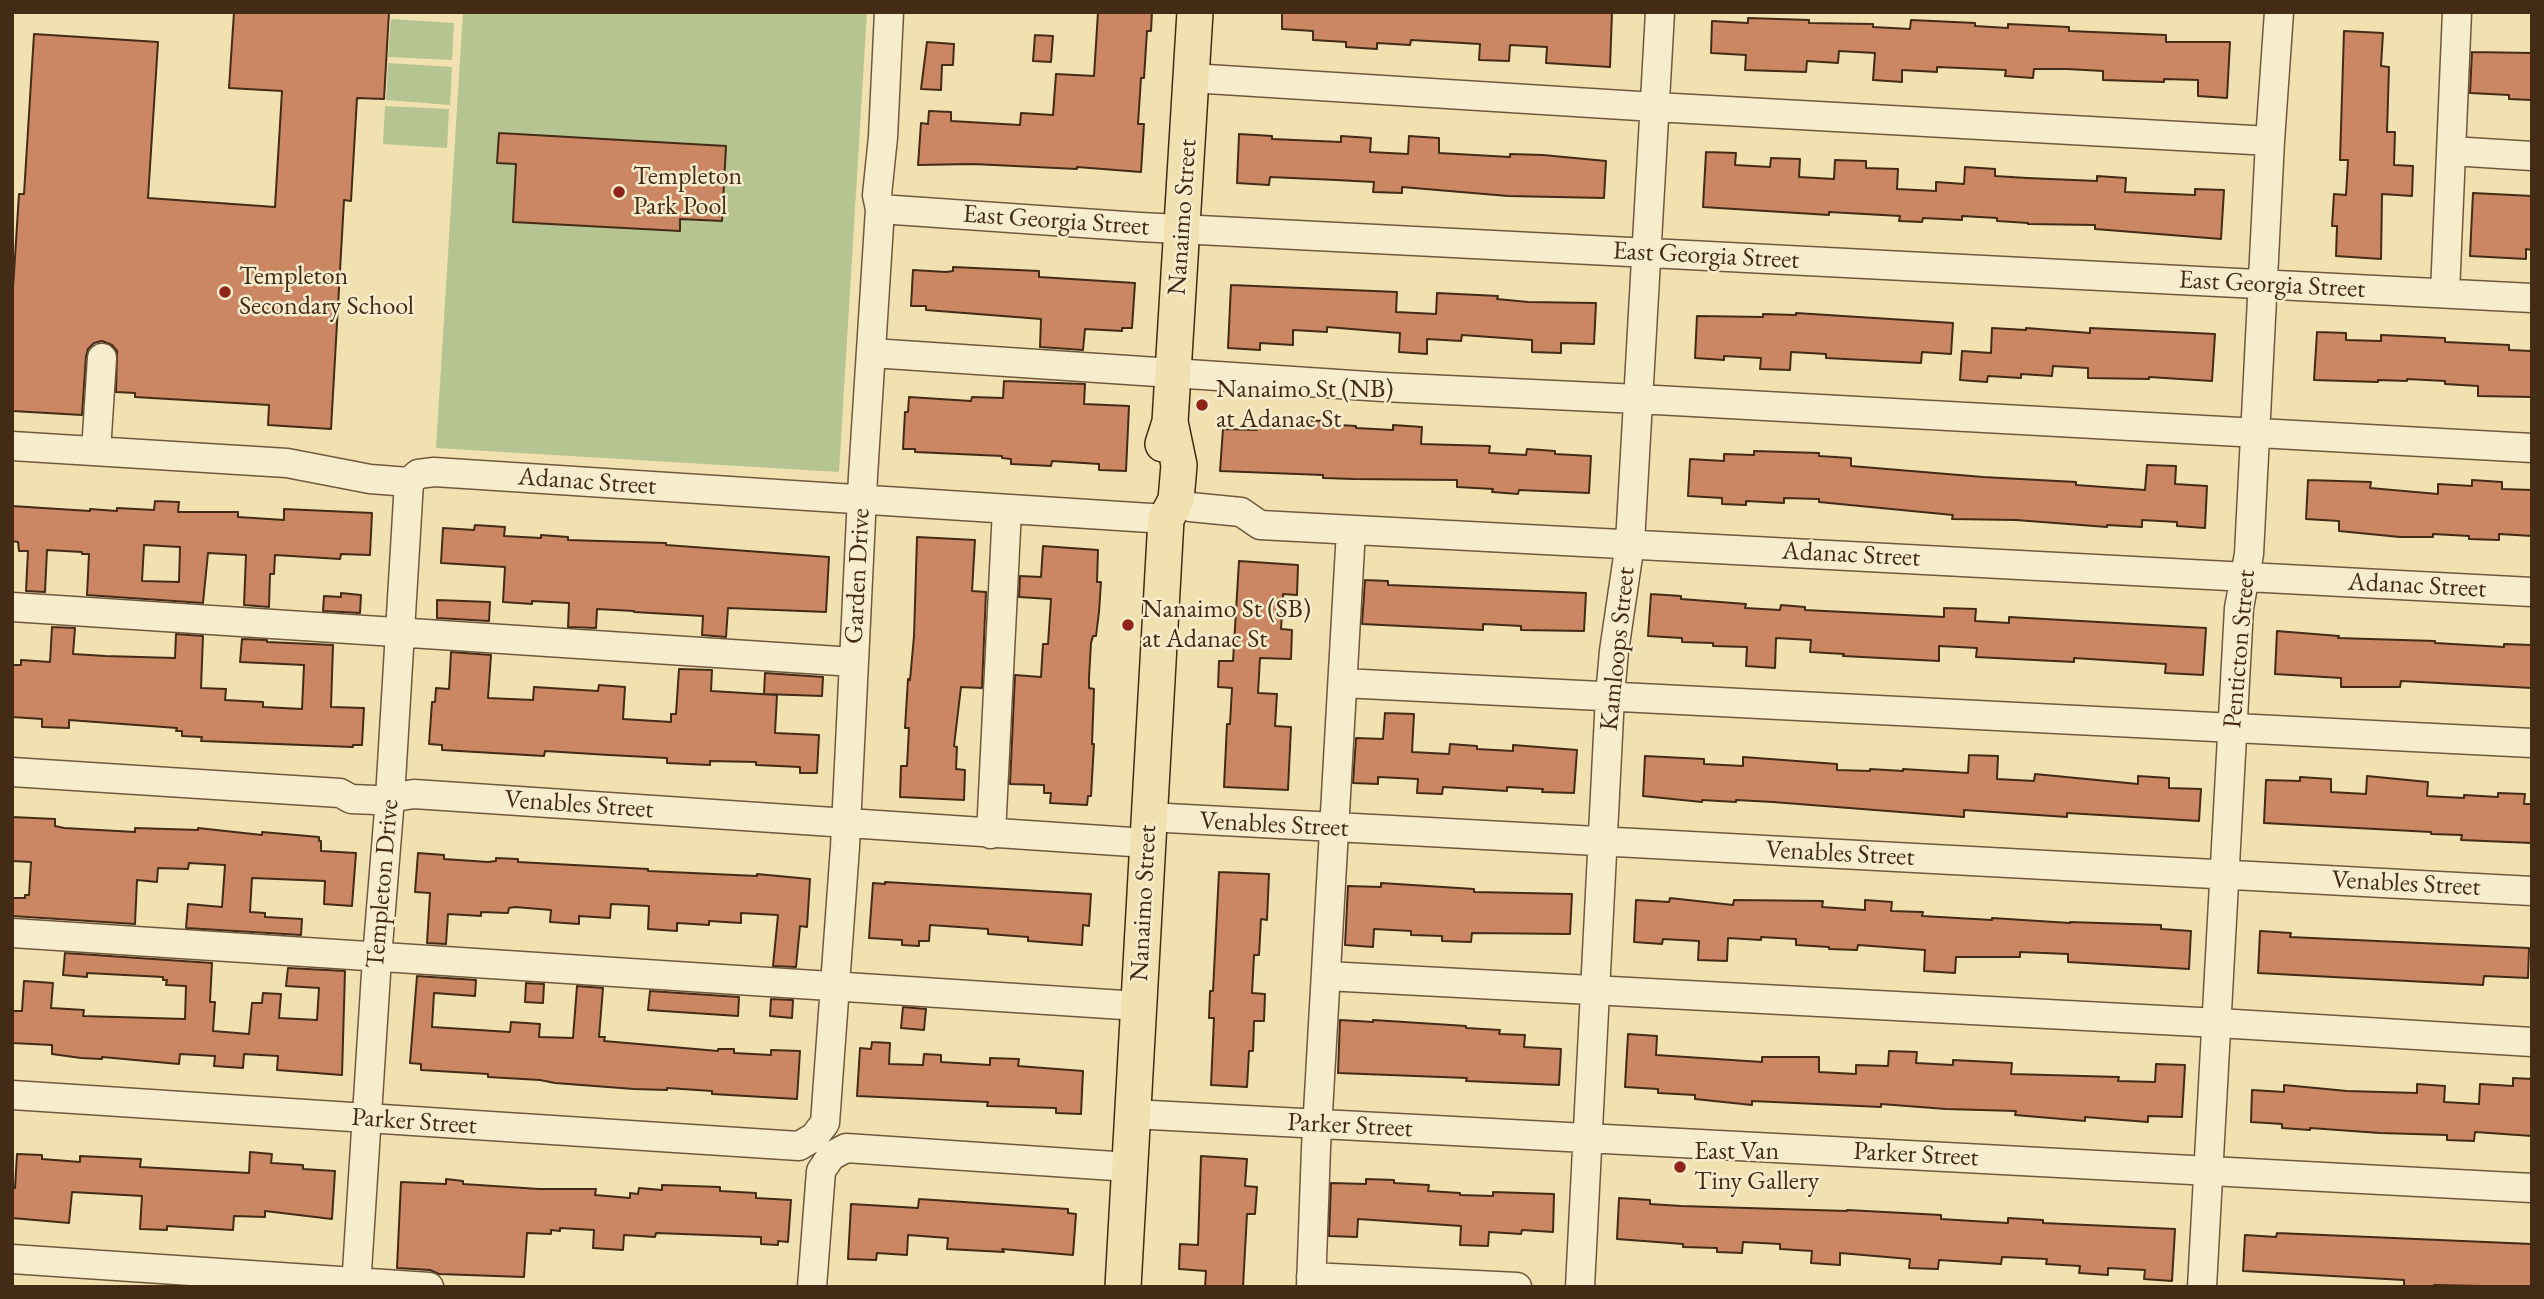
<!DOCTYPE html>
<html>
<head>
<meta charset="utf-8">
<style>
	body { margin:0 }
	#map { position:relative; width:2544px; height:1299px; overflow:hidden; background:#f2e1b0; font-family:"EB Garamond",serif }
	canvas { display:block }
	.frame { position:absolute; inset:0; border:14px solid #442b15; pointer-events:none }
</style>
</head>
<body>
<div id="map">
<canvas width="2544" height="1299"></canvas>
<div class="frame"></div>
</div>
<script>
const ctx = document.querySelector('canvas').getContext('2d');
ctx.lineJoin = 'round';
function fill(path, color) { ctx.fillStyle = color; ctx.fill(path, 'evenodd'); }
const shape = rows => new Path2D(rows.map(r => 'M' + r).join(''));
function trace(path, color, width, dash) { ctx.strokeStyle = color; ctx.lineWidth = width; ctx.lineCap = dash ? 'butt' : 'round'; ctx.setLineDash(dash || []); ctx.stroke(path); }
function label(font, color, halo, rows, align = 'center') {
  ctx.font = font + ' "EB Garamond",serif'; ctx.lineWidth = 5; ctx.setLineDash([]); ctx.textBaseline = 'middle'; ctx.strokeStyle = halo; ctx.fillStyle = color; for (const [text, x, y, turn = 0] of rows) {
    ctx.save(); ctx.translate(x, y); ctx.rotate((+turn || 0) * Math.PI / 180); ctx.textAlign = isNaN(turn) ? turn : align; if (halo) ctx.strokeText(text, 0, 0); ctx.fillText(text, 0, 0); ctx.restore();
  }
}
fill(shape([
	[463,12,867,12,839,472,436,448],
	[391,19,454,23,452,60,388,57],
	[388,63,452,67,450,105,386,100],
	[385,106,449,109,447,148,383,144]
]), '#b5c490');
const building = shape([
	[234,12,389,12,384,99,357,98,351,201,344,200,331,429,268,425,269,405,135,397,135,393,116,392,117,351,112,345,102,341,94,343,88,349,86,356,82,415,12,411,12,304,19,194,24,194,34,34,158,42,148,198,275,207,282,91,229,88,234,12],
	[1098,12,1152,12,1151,31,1147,31,1144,78,1141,78,1138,124,1144,124,1141,172,1077,167,1077,169,973,164,918,165,921,123,928,124,929,111,951,112,951,121,1020,125,1021,113,1053,115,1056,74,1094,76,1098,12],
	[1282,12,1612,13,1610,67,1546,63,1547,47,1510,45,1509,61,1479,60,1480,44,1411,40,1410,45,1377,43,1377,49,1346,47,1346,42,1313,40,1313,31,1282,29,1282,12],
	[1748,18,1809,20,1809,23,1873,24,1873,27,1910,29,1911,20,1975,23,1975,26,2008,28,2008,24,2069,27,2069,31,2166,35,2166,42,2230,42,2227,98,2198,96,2198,80,2164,79,2164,82,2103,80,2103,71,2067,69,2034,69,2033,78,2005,76,2006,70,1937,67,1937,72,1902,70,1902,82,1873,80,1875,53,1839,51,1838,63,1807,61,1806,72,1745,70,1746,55,1711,53,1712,21,1748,23,1748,18],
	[2344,31,2383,33,2381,66,2389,67,2387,132,2395,132,2394,165,2413,166,2412,196,2382,194,2381,259,2336,256,2337,226,2332,226,2334,194,2346,195,2348,160,2340,160,2344,31],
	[1035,35,1053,36,1051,62,1033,61,1035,35],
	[927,42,954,44,953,65,942,65,941,90,921,89,927,42],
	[2472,52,2532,53,2532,100,2509,99,2509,95,2470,93,2472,52],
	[499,133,726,146,722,221,680,219,680,231,513,222,516,164,497,163,499,133],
	[1239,134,1272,136,1272,139,1341,142,1341,136,1371,138,1370,152,1408,154,1409,136,1439,138,1439,153,1510,157,1510,154,1543,155,1606,161,1604,198,1508,196,1402,187,1402,193,1373,192,1374,182,1336,180,1270,177,1269,185,1237,183,1239,134],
	[1706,152,1736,153,1735,165,1770,167,1771,158,1800,159,1799,177,1834,179,1835,160,1866,161,1866,168,1898,169,1897,189,1936,191,1936,182,1964,184,1965,167,1995,169,1995,176,2027,178,2097,181,2097,176,2126,178,2125,192,2195,195,2195,189,2224,190,2221,239,2095,229,2095,225,2028,224,2028,223,1997,221,1997,218,1962,216,1962,220,1923,218,1922,222,1899,221,1900,216,1829,212,1829,215,1703,207,1706,152],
	[2473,193,2532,196,2532,250,2526,249,2526,259,2470,256,2473,193],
	[953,267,1039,271,1039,277,1135,283,1132,328,1122,328,1122,331,1085,329,1083,350,1040,347,1041,319,926,310,926,306,911,306,913,270,946,272,953,271,953,267],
	[1231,285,1397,292,1396,312,1436,314,1437,293,1498,296,1497,299,1528,302,1596,303,1594,344,1561,343,1561,353,1532,352,1532,340,1462,335,1461,341,1427,339,1427,354,1399,352,1400,333,1327,327,1327,332,1293,330,1293,345,1260,343,1260,350,1228,348,1231,285],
	[1796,313,1953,323,1951,354,1922,352,1921,363,1826,358,1826,354,1791,352,1790,370,1760,369,1761,358,1724,356,1724,360,1695,358,1697,316,1763,317,1763,314,1796,315,1796,313],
	[1992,328,2026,330,2026,328,2090,333,2090,328,2215,334,2212,381,2149,377,2149,379,2088,378,2088,368,2053,366,2052,376,2021,374,2021,378,1988,376,1987,382,1960,380,1962,351,1991,353,1992,328],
	[2317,332,2346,333,2346,340,2381,341,2381,335,2445,338,2445,342,2509,345,2509,350,2532,351,2532,397,2478,396,2478,386,2445,384,2445,381,2407,379,2407,381,2378,380,2378,382,2314,380,2317,332],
	[1004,381,1085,384,1084,404,1129,406,1126,471,1099,470,1099,464,1052,461,1051,466,1011,464,1011,459,1002,458,1002,456,915,452,915,449,903,449,905,412,908,412,909,397,971,401,972,397,1003,398,1004,381],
	[1291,419,1323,421,1323,424,1356,426,1356,428,1393,430,1393,425,1422,427,1421,444,1490,446,1489,453,1526,455,1527,449,1555,451,1555,454,1591,456,1589,493,1519,490,1518,494,1492,492,1493,489,1457,487,1457,480,1354,479,1323,478,1323,475,1220,471,1223,429,1257,430,1257,427,1291,429,1291,419],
	[1754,451,1819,453,1819,456,1851,458,1851,466,1983,477,2076,482,2076,485,2145,490,2147,465,2176,466,2175,484,2207,486,2205,528,2177,526,2177,522,2142,520,2142,527,2107,525,2107,527,2016,520,1952,519,1953,515,1819,502,1819,499,1784,498,1784,503,1746,501,1746,505,1722,504,1722,498,1688,496,1690,459,1724,461,1724,454,1754,455,1754,451],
	[2308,480,2371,482,2370,488,2438,494,2438,484,2472,486,2472,480,2502,482,2502,489,2532,490,2532,536,2499,534,2499,540,2469,539,2469,536,2433,534,2433,537,2400,537,2339,531,2339,521,2306,519,2308,480],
	[155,501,179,502,178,512,238,512,238,517,284,520,284,509,372,513,370,555,341,554,340,559,275,555,274,574,270,574,269,607,244,605,246,555,208,553,203,603,87,595,89,554,82,554,82,552,47,550,45,592,26,591,28,551,19,551,18,542,12,541,12,506,90,511,90,509,117,511,117,508,154,510,155,501],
	[144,545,180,547,179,582,142,581,144,545],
	[475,525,505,527,504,536,541,538,541,535,568,537,568,540,666,543,666,545,829,557,826,612,728,608,726,637,702,635,703,616,634,612,634,611,597,609,596,628,568,627,569,603,532,601,532,604,503,602,505,567,441,563,443,528,474,530,475,525],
	[917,537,975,540,972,591,986,592,982,688,961,687,954,746,957,747,956,769,965,770,964,800,900,797,901,766,907,766,909,728,905,728,908,679,910,680,914,636,917,537],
	[1043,546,1098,550,1097,582,1101,582,1099,612,1096,636,1093,636,1091,643,1089,678,1089,688,1094,689,1092,744,1094,744,1091,796,1088,796,1087,805,1050,803,1051,793,1044,793,1044,785,1010,784,1015,675,1041,677,1043,644,1048,644,1051,599,1019,597,1020,576,1041,577,1043,546],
	[1239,561,1298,565,1297,595,1283,594,1281,629,1292,630,1291,659,1260,658,1258,693,1277,694,1275,726,1291,727,1288,790,1224,787,1227,724,1230,724,1232,688,1218,687,1219,661,1233,661,1239,561],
	[1365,580,1388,581,1388,585,1586,593,1584,631,1521,630,1521,626,1483,624,1483,630,1362,624,1365,580],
	[341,593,361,595,360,613,323,611,324,596,341,597,341,593],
	[1651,594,1681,596,1681,599,1746,604,1745,608,1780,610,1781,605,1805,607,1805,610,1944,617,1944,608,1976,609,1975,621,2009,623,2009,617,2206,628,2203,675,2165,673,2166,664,2074,658,2074,662,1976,657,1977,648,1939,646,1939,661,1843,656,1844,654,1810,652,1811,640,1776,638,1775,668,1746,666,1747,647,1713,646,1713,643,1682,642,1682,638,1648,636,1651,594],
	[437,600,490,602,489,621,437,618,437,600],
	[52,627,75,628,73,654,105,656,175,658,176,634,203,636,201,688,226,689,225,700,263,702,263,707,302,709,304,665,240,662,242,639,267,640,267,642,333,645,331,707,364,708,362,745,353,745,353,747,201,741,202,737,182,736,182,731,176,731,177,728,69,720,69,728,42,727,42,719,12,717,12,665,21,665,21,660,50,662,52,627],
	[2277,631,2339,636,2338,638,2435,641,2435,643,2504,647,2504,644,2532,645,2532,688,2401,681,2400,687,2341,687,2341,678,2275,674,2277,631],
	[451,652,491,655,488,698,533,700,534,687,598,691,599,685,625,687,623,719,671,722,671,714,676,714,679,669,712,670,711,691,777,695,775,733,819,735,817,773,800,773,800,767,756,765,756,762,710,761,710,765,667,763,667,758,609,755,545,751,544,756,442,750,442,745,429,744,432,702,435,702,436,688,449,689,451,652],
	[765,673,823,677,822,696,764,694,765,673],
	[1385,713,1414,714,1412,752,1449,754,1450,744,1477,746,1477,749,1513,751,1513,745,1577,750,1574,793,1542,792,1543,789,1507,787,1507,791,1443,787,1442,794,1417,793,1418,779,1378,777,1378,784,1353,783,1356,738,1383,739,1385,713],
	[1969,755,1998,756,1997,779,2034,781,2035,774,2138,784,2138,776,2169,778,2169,788,2201,789,2199,821,2067,813,2067,817,1964,810,1964,817,1773,802,1736,800,1736,802,1702,800,1702,802,1643,796,1645,756,1704,759,1704,764,1743,766,1743,757,1837,764,1837,770,1870,771,1870,769,1903,771,1903,769,1968,773,1969,755],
	[2367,776,2428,782,2427,796,2464,798,2464,795,2498,797,2498,793,2525,794,2524,804,2532,804,2532,843,2461,840,2462,835,2431,834,2431,832,2264,823,2266,780,2300,781,2300,777,2331,779,2331,792,2366,794,2367,776],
	[12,817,55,819,55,826,64,828,135,832,135,828,198,830,198,828,262,835,262,832,319,837,319,841,321,841,321,851,356,853,352,906,324,904,325,881,252,878,250,912,265,913,265,917,302,919,301,935,186,928,188,904,222,907,225,865,189,863,188,869,158,868,157,882,137,880,135,924,12,916,12,898,25,898,25,895,29,895,31,862,12,861,12,817],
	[418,853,444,855,444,859,488,862,496,861,496,858,518,859,518,862,648,869,648,871,757,876,757,874,810,879,807,927,800,926,796,967,773,966,778,915,741,913,741,923,709,921,709,925,677,923,677,931,648,929,649,906,611,904,610,918,579,916,579,924,550,922,551,910,515,907,509,908,508,913,481,912,481,916,448,914,446,944,427,943,430,893,415,892,418,853],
	[1219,872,1269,874,1267,920,1261,919,1259,955,1254,955,1252,993,1265,994,1264,1021,1254,1021,1253,1051,1249,1051,1247,1087,1211,1085,1214,1018,1209,1018,1210,991,1213,991,1219,872],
	[885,882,1091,894,1089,926,1083,925,1082,945,1028,941,1028,937,988,934,988,929,930,925,929,941,919,941,919,946,902,945,902,940,869,938,873,883,885,884,885,882],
	[1381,883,1474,889,1474,892,1572,894,1570,934,1472,933,1471,942,1442,941,1442,936,1411,935,1411,931,1374,929,1373,947,1345,945,1348,886,1381,887,1381,883],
	[1670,898,1733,905,1734,900,1823,901,1822,907,1865,910,1865,900,1892,902,1891,911,1923,912,1922,916,1992,920,1992,918,2070,923,2070,922,2161,925,2161,929,2191,931,2189,969,2068,962,2068,954,2020,952,2020,957,1956,957,1955,973,1924,971,1925,950,1858,945,1857,950,1829,949,1829,947,1796,945,1796,939,1761,937,1761,940,1728,938,1727,961,1698,960,1699,941,1663,939,1662,944,1634,942,1636,900,1669,902,1670,898],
	[2260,931,2291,933,2290,937,2529,948,2528,978,2484,976,2483,985,2258,973,2260,931],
	[65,953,212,963,210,1002,215,1002,213,1031,249,1034,252,1003,262,1003,263,993,281,994,279,1018,317,1020,319,988,286,986,288,968,345,971,342,1075,277,1070,278,1056,244,1054,243,1068,214,1066,215,1056,180,1054,179,1064,102,1057,102,1059,81,1058,52,1054,52,1045,12,1043,12,1011,22,1011,24,981,53,983,51,1008,84,1010,83,1016,185,1019,186,986,166,985,167,980,163,980,163,977,87,973,87,977,63,975,65,953],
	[417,976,476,980,475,996,434,993,432,1027,510,1032,511,1022,540,1024,539,1037,573,1038,577,986,603,988,599,1037,605,1037,604,1041,718,1051,718,1049,734,1049,734,1053,771,1055,771,1050,800,1051,797,1099,712,1094,712,1091,667,1088,667,1090,634,1089,555,1083,540,1080,488,1077,488,1074,421,1070,421,1064,410,1063,417,976],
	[526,983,544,984,543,1003,525,1002,526,983],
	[650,991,739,997,738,1016,648,1010,650,991],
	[771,999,793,1000,792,1018,770,1016,771,999],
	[903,1007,926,1009,924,1030,901,1028,903,1007],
	[1340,1020,1373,1022,1373,1020,1466,1026,1466,1028,1500,1030,1499,1034,1525,1035,1524,1047,1561,1049,1559,1085,1466,1081,1467,1078,1338,1073,1340,1020],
	[1628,1034,1657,1036,1656,1055,1762,1062,1762,1057,1819,1057,1819,1072,1856,1074,1856,1065,1888,1066,1889,1051,1917,1052,1916,1063,1953,1065,1953,1060,2012,1063,2011,1074,2119,1077,2118,1081,2155,1082,2156,1064,2185,1065,2182,1117,2148,1116,2148,1122,2085,1117,2085,1121,2015,1115,2016,1111,1946,1109,1881,1104,1881,1107,1752,1101,1752,1105,1695,1099,1695,1095,1658,1093,1658,1089,1625,1087,1628,1034],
	[872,1042,890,1043,889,1064,923,1065,924,1054,941,1055,941,1062,990,1065,990,1058,1019,1059,1018,1066,1083,1071,1081,1114,1056,1113,1056,1108,987,1106,988,1102,857,1096,860,1048,871,1049,872,1042],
	[2513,1078,2532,1079,2532,1136,2475,1132,2474,1141,2447,1140,2447,1135,2380,1133,2310,1128,2310,1130,2282,1128,2282,1124,2251,1122,2252,1090,2284,1092,2284,1085,2347,1091,2417,1093,2417,1084,2445,1086,2444,1102,2479,1104,2480,1084,2513,1086,2513,1078],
	[250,1152,272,1154,271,1163,303,1165,303,1169,335,1171,332,1219,265,1211,265,1217,234,1216,233,1230,167,1226,167,1230,140,1229,142,1196,72,1192,69,1223,12,1218,12,1187,15,1188,17,1154,42,1155,42,1159,80,1162,80,1156,141,1159,140,1167,249,1173,250,1152],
	[1201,1156,1247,1159,1245,1186,1257,1187,1255,1214,1247,1214,1243,1287,1205,1287,1206,1271,1179,1269,1180,1244,1198,1245,1201,1156],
	[446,1179,463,1181,463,1184,539,1189,596,1189,595,1195,630,1198,630,1193,638,1194,639,1188,662,1190,662,1185,720,1187,720,1191,756,1193,756,1198,791,1200,788,1242,778,1241,778,1245,761,1244,761,1237,656,1233,655,1237,624,1235,623,1250,593,1248,594,1230,560,1228,560,1231,551,1230,551,1234,527,1233,524,1277,439,1274,430,1270,397,1268,401,1182,446,1184,446,1179],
	[1366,1179,1394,1180,1394,1183,1429,1185,1428,1191,1460,1193,1460,1195,1493,1196,1493,1192,1554,1194,1553,1232,1522,1230,1521,1234,1489,1232,1488,1246,1460,1245,1461,1226,1358,1219,1357,1237,1329,1236,1331,1183,1366,1184,1366,1179],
	[1619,1198,1650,1200,1650,1204,1681,1206,1847,1211,1847,1210,1941,1215,1941,1219,1973,1221,2008,1223,2008,1218,2043,1220,2043,1223,2175,1229,2172,1281,2144,1279,2145,1270,2108,1268,2108,1275,2079,1273,2080,1266,2046,1264,2047,1259,2002,1257,2001,1264,1939,1260,1938,1269,1909,1268,1910,1259,1840,1253,1840,1265,1811,1263,1812,1251,1780,1249,1780,1244,1743,1242,1742,1253,1717,1252,1717,1248,1683,1247,1683,1244,1617,1239,1619,1198],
	[919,1199,1068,1209,1068,1213,1076,1214,1073,1255,1002,1249,1004,1252,947,1249,948,1238,908,1235,907,1255,877,1253,876,1260,848,1259,851,1204,918,1208,919,1199],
	[2277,1233,2532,1244,2531,1287,2434,1285,2434,1287,2404,1287,2404,1280,2243,1271,2245,1235,2276,1237,2277,1233]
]);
fill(building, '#cb8764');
trace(building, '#442b15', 2);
const minor = shape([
	[1191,78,1655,107,2270,141],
	[2451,151,2532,156],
	[880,209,1140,227,2532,298],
	[2445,293,2457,12],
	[872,353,1383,387,1638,399,2532,448],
	[12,446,287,463,370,479,409,482,418,474,434,472,1166,519],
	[96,451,102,358],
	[1176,500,1190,507,1241,512,1260,525,2532,592],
	[12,607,854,662],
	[1343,683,2532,743],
	[12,772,340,793,351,799,376,800,414,794,1147,843],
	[1148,817,2532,891],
	[991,834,1007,509],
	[12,933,1139,1006],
	[1326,976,2218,1023,2532,1042],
	[12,1095,799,1146,814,1137,825,1123,845,847,863,476,880,209,877,195,883,137,889,12],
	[1132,1114,2532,1188],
	[12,1259,429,1287],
	[1311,1277,1517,1287],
	[356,1287,377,958,390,798,409,482],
	[812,1287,821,1171,831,1156,846,1148,1129,1167],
	[1311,1287,1316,1148,1351,530],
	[1580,1287,1610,696,1614,651,1630,543,1660,12],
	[2202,1287,2239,608,2249,554,2270,141,2279,12]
]);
const major = shape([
	[1163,444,1170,422,1195,12],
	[1123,1287,1166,519,1176,500,1179,465,1170,422]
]);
trace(minor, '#70583c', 31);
trace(major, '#442b15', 38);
trace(minor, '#f7eccc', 28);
trace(major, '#f2e1b0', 35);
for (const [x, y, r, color] of [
	[619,192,7,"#8f2418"],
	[225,292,7,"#8f2418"],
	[1202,405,7,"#8f2418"],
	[1128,625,7,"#8f2418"],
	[1680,1167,7,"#8f2418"]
]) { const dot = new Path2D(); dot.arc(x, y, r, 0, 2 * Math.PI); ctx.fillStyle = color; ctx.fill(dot); trace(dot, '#f7eccc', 2.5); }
label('26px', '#442b15', '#f7eccc', [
	["Templeton",633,177],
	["Park Pool",633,207],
	["Templeton",239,277],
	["Secondary School",239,307],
	["Nanaimo St (NB)",1216,390],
	["at Adanac St",1216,420],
	["Nanaimo St (SB)",1142,610],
	["at Adanac St",1142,640],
	["East Van",1694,1152],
	["Tiny Gallery",1694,1182]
], 'left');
label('26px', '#442b15', '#f7eccc', [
	["Nanaimo Street",1183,217,-86],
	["East Georgia Street",1056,221,4],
	["East Georgia Street",1706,256,3],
	["East Georgia Street",2272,285,3],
	["Adanac Street",587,482,4],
	["Adanac Street",1851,555,3],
	["Garden Drive",858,576,-87],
	["Adanac Street",2417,586,3],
	["Kamloops Street",1618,649,-84],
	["Penticton Street",2240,649,-85],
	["Venables Street",579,805,4],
	["Venables Street",1274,825,3],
	["Venables Street",1840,854,3],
	["Templeton Drive",383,884,-85],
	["Venables Street",2406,884,3],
	["Nanaimo Street",1144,903,-87],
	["Parker Street",414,1122,4],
	["Parker Street",1350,1126,3],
	["Parker Street",1916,1155,3]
]);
</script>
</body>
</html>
